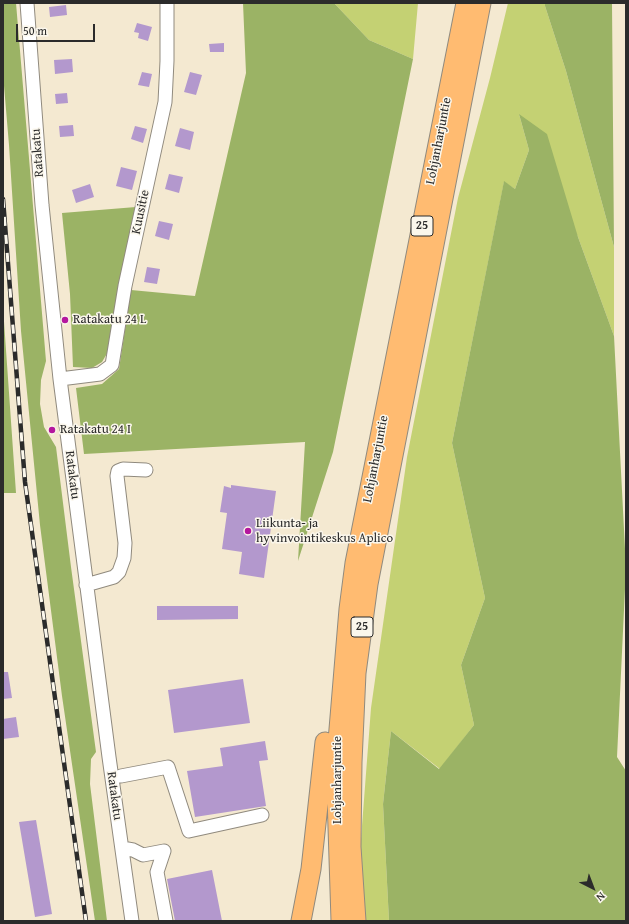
<!DOCTYPE html>
<html>
<head>
<meta charset="utf-8">
<style>
	body { margin:0 }
	#map { position:relative; width:629px; height:924px; overflow:hidden; background:#f4e9d1; font-family:"Gentium Book Plus",serif }
	canvas { display:block }
	.frame { position:absolute; inset:0; border:4px solid #2b2b2b; pointer-events:none }
	.north { position:absolute; left:573px; top:868px; width:40px; height:40px; -webkit-text-stroke:3px #fbf7ec; paint-order:stroke; rotate:138deg; font-size:11px; font-weight:700; line-height:16px; text-align:center; color:#2b2b2b }
	.north::after { content:''; display:block; margin:auto; width:14px; height:18px; background:#2b2b2b; clip-path:polygon(50% 0,100% 100%,50% 72%,0 100%) }
	.scale { position:absolute; left:16px; top:24px; width:79px; height:18px; box-sizing:border-box; border:2px solid #2b2b2b; border-top:0; padding-left:5px; font-size:12px; line-height:14px; white-space:nowrap; color:#2b2b2b; -webkit-text-stroke:3px #fbf7ec; paint-order:stroke }
</style>
</head>
<body>
<div id="map">
<canvas width="629" height="924"></canvas>
<div class="frame"></div>
<div class="north">N</div>
<div class="scale">50 m</div>
</div>
<script>
const ctx = document.querySelector('canvas').getContext('2d');
ctx.lineJoin = 'round';
function fill(path, color) { ctx.fillStyle = color; ctx.fill(path, 'evenodd'); }
const shape = rows => new Path2D(rows.map(r => 'M' + r).join(''));
function trace(path, color, width, dash) { ctx.strokeStyle = color; ctx.lineWidth = width; ctx.lineCap = dash ? 'butt' : 'round'; ctx.setLineDash(dash || []); ctx.stroke(path); }
function label(font, color, halo, rows, align = 'center') {
  ctx.font = font + ' "Gentium Book Plus",serif'; ctx.lineWidth = 3; ctx.setLineDash([]); ctx.textBaseline = 'middle'; ctx.strokeStyle = halo; ctx.fillStyle = color; for (const [text, x, y, turn = 0] of rows) {
    ctx.save(); ctx.translate(x, y); ctx.rotate((+turn || 0) * Math.PI / 180); ctx.textAlign = isNaN(turn) ? turn : align; if (halo) ctx.strokeText(text, 0, 0); ctx.fillText(text, 0, 0); ctx.restore();
  }
}
fill(shape([
	[334,3,418,3,413,59,369,40],
	[508,3,545,3,545,6,566,71,614,247,614,336,578,237,519,114,529,150,515,189,504,182,452,443,485,598,461,665,474,725,440,769,391,731,383,804,389,921,365,921,360,852,371,708,407,457,458,198,490,78]
]), '#c4d173');
fill(shape([
	[3,3,16,3,46,361,41,380,40,404,44,427,56,447,71,567,96,752,91,759,90,784,107,921,95,921,62,696,40,525,21,331,9,145,3,74],
	[243,3,334,3,369,40,413,59,333,452,298,561,305,442,84,454,76,388,102,384,119,369,131,290,195,296,246,73],
	[545,3,612,3,614,247,566,71,545,6],
	[519,114,547,134,578,237,614,336,626,568,617,757,626,771,626,921,389,921,383,804,391,731,439,769,474,725,461,665,485,598,452,443,504,181,515,189,529,150],
	[136,207,109,350,102,362,92,368,73,367,70,294,62,213],
	[3,307,16,493,3,493]
]), '#9bb365');
fill(shape([
	[66,5,67,15,50,17,49,7],
	[137,23,152,27,148,41,138,38,139,33,134,32],
	[224,43,224,52,210,52,209,44],
	[72,59,73,72,55,74,54,60],
	[142,72,152,74,149,87,138,85],
	[190,72,202,75,196,95,184,92],
	[67,93,68,103,56,104,55,94],
	[73,125,74,136,60,137,59,126],
	[135,126,147,129,143,143,131,139],
	[180,128,194,132,190,150,175,146],
	[121,167,137,171,132,190,116,186],
	[169,174,183,177,179,193,165,189],
	[90,184,94,197,76,203,72,190],
	[159,221,173,224,169,240,155,236],
	[147,267,160,269,157,284,144,282],
	[231,485,276,491,264,578,239,574,242,552,222,549,227,513,220,512,224,486,231,488],
	[157,606,238,606,238,619,157,620],
	[3,672,8,672,12,698,3,699],
	[243,679,250,723,174,733,168,690],
	[16,717,19,737,3,739,3,719],
	[265,741,268,760,259,761,266,806,195,817,187,771,223,766,220,748],
	[36,820,52,914,35,917,19,822],
	[212,870,222,921,175,921,167,879]
]), '#b398cd');
const minor = shape([
	[27,3,42,205,60,379,109,757,132,921],
	[60,379,100,374,112,365,125,286,165,102,167,61,167,3],
	[86,585,114,577,119,572,124,558,125,543,117,476,118,471,123,469,146,470],
	[121,776,168,767,189,831,262,815],
	[122,848,133,850,143,855,164,851,157,872,166,921]
]);
const highway = shape([
	[301,921,311,869,325,742],
	[341,921,336,765,349,609,355,563,466,3],
	[356,921,351,847,352,762,356,673,368,584,481,3]
]);
trace(minor, '#908a7e', 15);
trace(highway, '#908a7e', 21);
trace(minor, '#fff', 13);
trace(highway, '#ffbb71', 19);
const rail = shape([
	[3,199,25,482,86,921]
]);
trace(rail, '#2b2b2b', 4.5);
trace(rail, '#fbf7ec', 3, [9]);
for (const [x, y, r, color] of [
	[65,320,4,"#b5179e"],
	[52,430,4,"#b5179e"],
	[248,531,4,"#b5179e"]
]) { const dot = new Path2D(); dot.arc(x, y, r, 0, 2 * Math.PI); ctx.fillStyle = color; ctx.fill(dot); trace(dot, '#fbf7ec', 1.5); }
for (const [x, y, w] of [
	[422,226,22],
	[362,627,22]
]) { const box = new Path2D(); box.roundRect(x - w / 2, y - 10, w, 20, 3); ctx.fillStyle = '#fbf7ec'; ctx.fill(box); trace(box, '#2b2b2b', 1); }
label('bold 12px', '#2b2b2b', null, [
	["25",422,226],
	["25",362,627]
]);
label('13px', '#2b2b2b', '#fbf7ec', [
	["Lohjanharjuntie",439,141,-79],
	["Ratakatu",38,153,-94],
	["Kuusitie",141,212,-78],
	["Lohjanharjuntie",376,459,-79],
	["Ratakatu",72,475,83],
	["Lohjanharjuntie",338,780,-90],
	["Ratakatu",114,796,82]
]);
label('13px', '#2b2b2b', '#fbf7ec', [
	["Ratakatu 24 L",73,320],
	["Ratakatu 24 I",60,430],
	["Liikunta- ja",256,524],
	["hyvinvointikeskus Aplico",256,539]
], 'left');
</script>
</body>
</html>
